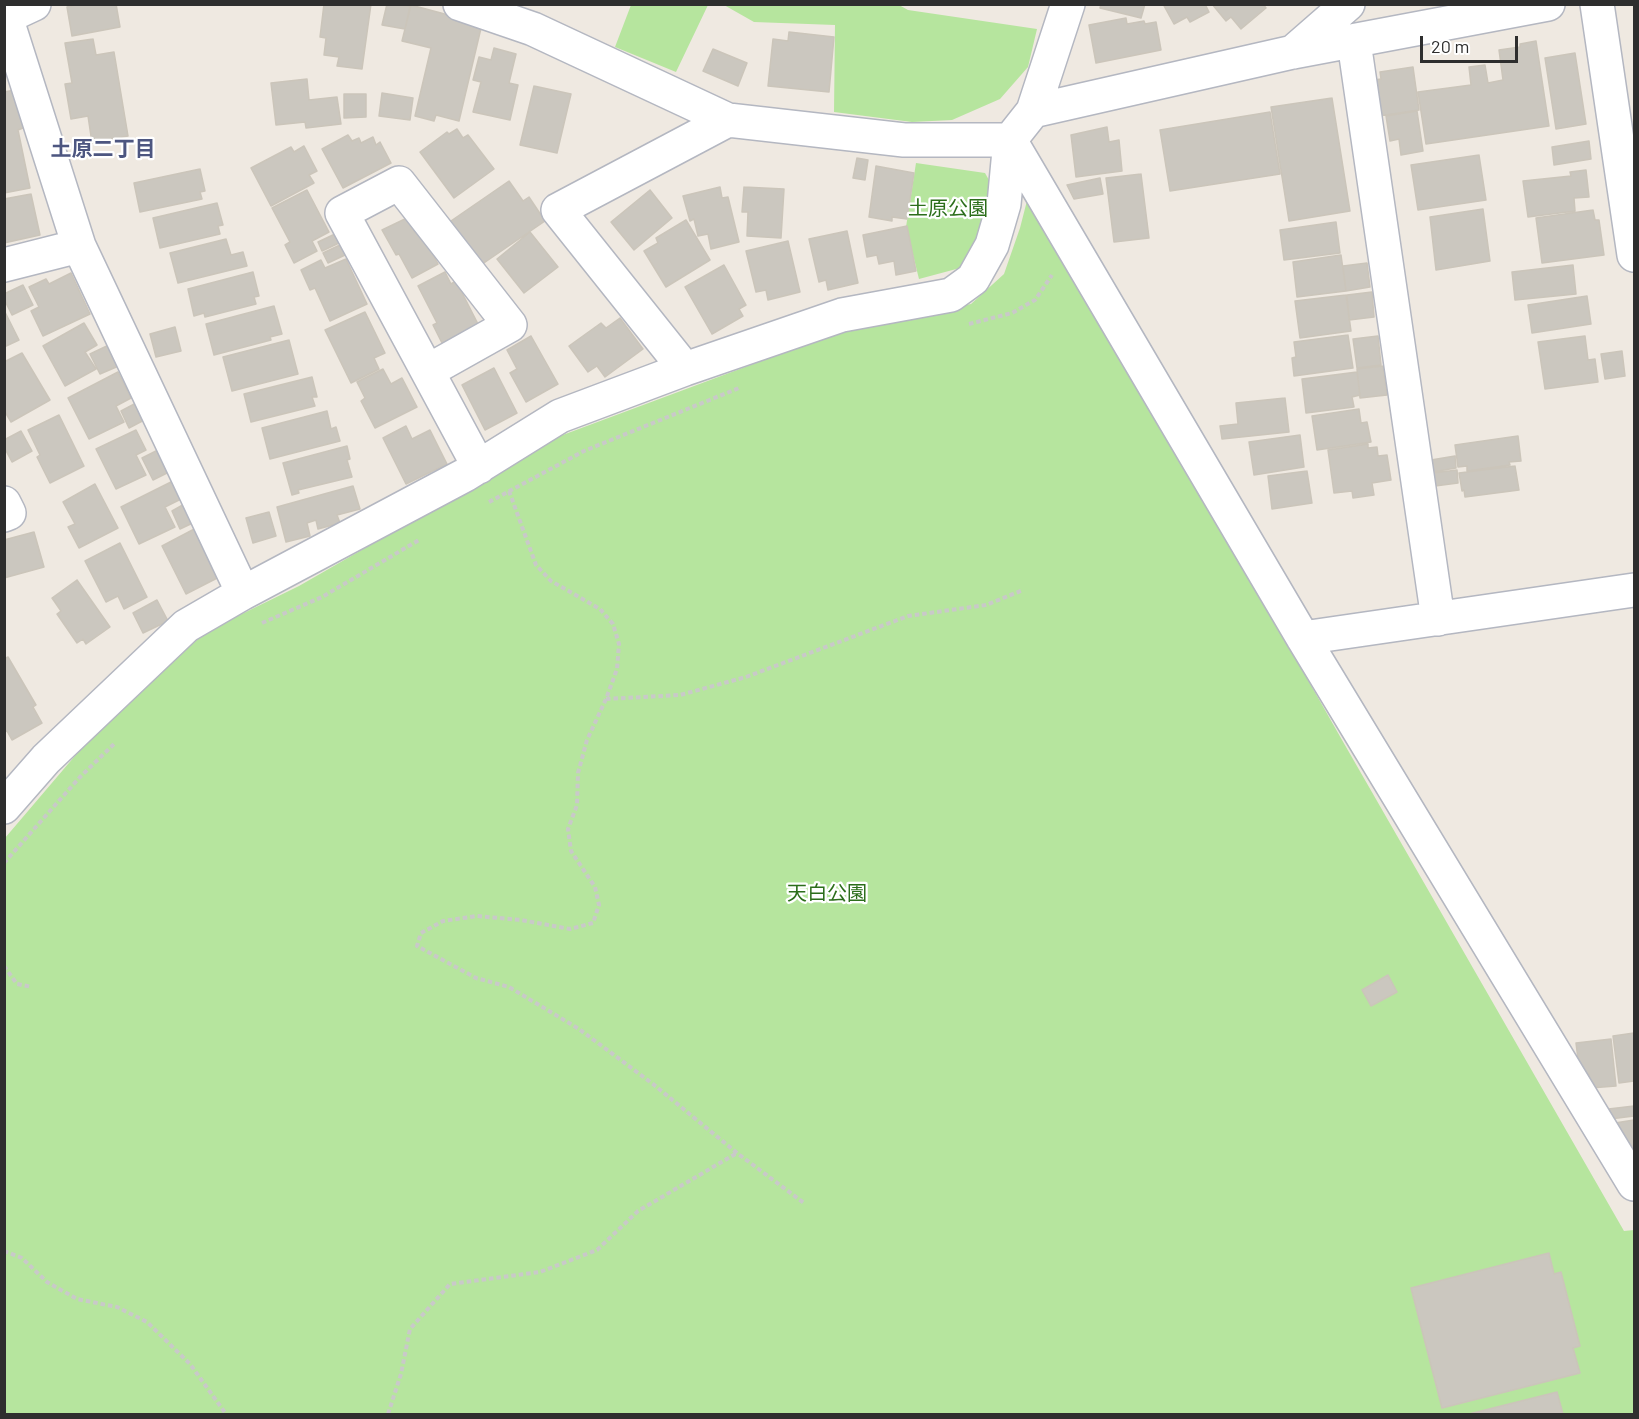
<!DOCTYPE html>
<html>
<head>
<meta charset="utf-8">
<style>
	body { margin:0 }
	#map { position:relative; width:1639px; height:1419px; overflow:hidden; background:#efe9e1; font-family:Barlow,sans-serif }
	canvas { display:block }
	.frame { position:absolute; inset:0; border:6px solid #2e2e2e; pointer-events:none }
	.scale { position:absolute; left:1420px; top:36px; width:98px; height:27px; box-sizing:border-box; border:3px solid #2e2e2e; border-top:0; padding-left:8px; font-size:18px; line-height:21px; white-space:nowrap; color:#2e2e2e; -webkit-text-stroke:4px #fff; paint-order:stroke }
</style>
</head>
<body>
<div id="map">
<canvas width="1639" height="1419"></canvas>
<div class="frame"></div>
<div class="scale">20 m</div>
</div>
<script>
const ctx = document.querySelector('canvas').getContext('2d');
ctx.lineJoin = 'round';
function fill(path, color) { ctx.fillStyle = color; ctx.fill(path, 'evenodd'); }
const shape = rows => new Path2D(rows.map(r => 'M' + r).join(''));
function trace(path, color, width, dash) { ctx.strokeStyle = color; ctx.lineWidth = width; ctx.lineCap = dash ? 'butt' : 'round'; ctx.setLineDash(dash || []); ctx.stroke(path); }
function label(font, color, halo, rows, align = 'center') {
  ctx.font = font + ' Barlow,"Noto Sans JP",sans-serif'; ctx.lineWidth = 4.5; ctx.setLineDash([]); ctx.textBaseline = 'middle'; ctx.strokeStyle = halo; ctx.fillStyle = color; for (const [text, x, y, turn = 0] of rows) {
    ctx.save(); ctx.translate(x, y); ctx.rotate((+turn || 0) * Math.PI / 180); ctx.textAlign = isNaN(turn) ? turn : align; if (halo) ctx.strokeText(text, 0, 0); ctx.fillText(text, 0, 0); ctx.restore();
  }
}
fill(shape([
	[631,5,708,5,676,72,615,47],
	[724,5,899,5,908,10,1037,29,1028,67,1000,99,952,120,912,122,834,112,835,25,754,22],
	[916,163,985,173,994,189,980,234,960,268,919,279,906,227],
	[1030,189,1342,740,1624,1231,1634,1230,1634,1414,5,1414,5,838,80,750,205,632,299,586,560,436,831,335,899,318,971,304,1004,274,1020,228]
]), '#b6e59e');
const building = shape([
	[80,4,116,4,120,27,72,36,67,7,80,4],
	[324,4,371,4,362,69,337,66,339,57,324,55,326,38,320,37,324,4],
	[387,4,410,6,405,29,382,25,387,4],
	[1101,4,1145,4,1141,18,1100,8,1101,4],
	[1163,4,1205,4,1209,12,1190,22,1187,17,1174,24,1163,4],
	[1212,4,1263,4,1266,8,1241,29,1231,17,1226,21,1212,4],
	[411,5,482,24,459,121,436,115,434,121,415,116,431,48,402,41,411,5],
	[1126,18,1127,24,1144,21,1145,24,1156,22,1161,50,1096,63,1089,25,1126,18],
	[789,32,834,37,829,92,768,86,773,39,788,41,789,32],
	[93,39,96,55,114,52,128,136,92,143,88,116,71,119,65,84,72,83,65,43,93,39],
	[1536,41,1549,126,1426,144,1418,92,1471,85,1469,67,1485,65,1488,83,1503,80,1499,50,1520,47,1520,44,1536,41],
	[494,48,516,54,509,83,518,85,510,120,473,112,481,82,473,80,479,57,491,60,494,48],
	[713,49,747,63,738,86,703,71,713,49],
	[1575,53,1586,124,1556,129,1545,58,1575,53],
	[1413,67,1419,110,1379,116,1374,80,1381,79,1380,72,1413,67],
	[307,79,309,100,337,97,341,124,306,128,305,122,276,125,271,83,307,79],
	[534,86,571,94,557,153,520,145,534,86],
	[15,90,23,128,18,130,30,188,4,193,4,92,15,90],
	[382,93,413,98,410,120,379,116,382,93],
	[344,94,366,94,366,117,344,118,344,94],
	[1332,98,1350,211,1289,221,1271,107,1332,98],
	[1417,111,1423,151,1401,155,1399,139,1390,141,1386,116,1417,111],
	[1270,112,1280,174,1170,191,1160,130,1270,112],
	[1107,127,1109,142,1119,140,1122,171,1076,177,1071,135,1107,127],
	[457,129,463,138,468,135,494,169,454,198,420,152,447,132,449,134,457,129],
	[348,135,352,141,359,138,361,143,373,137,376,145,380,142,391,163,343,188,322,149,348,135],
	[1589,141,1591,159,1554,165,1552,147,1589,141],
	[304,146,317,171,309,175,314,183,271,206,251,168,291,147,294,152,304,146],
	[1479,155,1486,200,1418,210,1411,165,1479,155],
	[857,158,868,160,865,180,853,178,857,158],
	[876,166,914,173,907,219,892,217,892,221,869,217,876,166],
	[200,169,205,191,200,192,202,199,140,212,134,183,200,169],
	[1586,170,1589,197,1574,198,1575,211,1528,217,1523,181,1571,176,1570,172,1586,170],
	[1141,174,1149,238,1114,242,1106,178,1141,174],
	[1100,178,1103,194,1074,199,1067,185,1100,178],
	[509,181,523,201,529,197,545,221,478,267,448,223,509,181],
	[720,187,722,198,728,197,739,242,711,249,708,234,698,236,694,219,690,221,683,196,720,187],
	[744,187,784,189,781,238,747,236,748,212,742,212,744,187],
	[307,190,329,232,312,241,317,251,294,263,285,245,290,242,272,208,307,190],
	[650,190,672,218,634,250,611,222,650,190],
	[31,194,40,235,4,243,4,199,31,194],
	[217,203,223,225,218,226,220,234,160,248,153,218,217,203],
	[1483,209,1490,261,1436,270,1430,217,1483,209],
	[1593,210,1595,220,1599,220,1604,255,1542,263,1536,218,1593,210],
	[407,218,415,233,420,230,438,264,412,278,399,254,396,255,382,230,407,218],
	[686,220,710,260,666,287,644,251,658,243,656,238,686,220],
	[1336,222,1340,253,1284,260,1280,230,1336,222],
	[907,226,916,271,896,275,894,261,879,264,877,255,867,257,863,235,907,226],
	[847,231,858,283,828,290,826,280,819,282,809,239,847,231],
	[530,232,558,267,524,293,497,259,530,232],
	[335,234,339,243,322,251,318,242,335,234],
	[226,239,231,255,243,252,247,266,178,283,170,253,226,239],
	[788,241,800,292,768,300,766,290,756,292,746,251,788,241],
	[340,245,345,255,328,263,323,253,340,245],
	[1341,255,1346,291,1297,297,1293,262,1341,255],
	[346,259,367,304,330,321,315,288,310,290,301,270,321,260,325,268,346,259],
	[1367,263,1370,287,1346,291,1343,266,1367,263],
	[724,265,746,305,739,309,743,316,712,334,685,287,724,265],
	[1573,265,1576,294,1515,300,1512,272,1573,265],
	[253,272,259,296,254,297,256,304,205,317,204,313,194,316,188,289,253,272],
	[445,272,451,284,456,281,478,324,442,343,433,325,437,323,418,286,445,272],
	[71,273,90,314,43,336,31,311,39,307,29,287,46,279,49,284,71,273],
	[23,285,33,305,12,315,4,299,4,294,23,285],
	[1372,292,1374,317,1349,320,1347,295,1372,292],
	[1346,295,1351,331,1300,338,1295,301,1346,295],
	[1587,296,1591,324,1532,333,1528,305,1587,296],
	[274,306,282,334,270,337,271,340,214,355,206,324,274,306],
	[4,310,19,340,4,347,4,310],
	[365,312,385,353,374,358,379,369,351,383,325,330,365,312],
	[620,318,643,349,605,377,597,366,588,372,569,346,601,323,606,328,620,318],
	[84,323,97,345,85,352,96,369,65,386,43,346,84,323],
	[175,327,181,351,156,357,150,334,175,327],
	[1348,335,1353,368,1294,376,1292,358,1296,357,1294,342,1348,335],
	[531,336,558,384,526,402,510,373,517,369,507,350,531,336],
	[1378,336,1381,365,1357,368,1353,339,1378,336],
	[1585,336,1588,360,1595,359,1598,382,1545,389,1538,342,1585,336],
	[289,340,298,374,232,391,223,357,289,340],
	[111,344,121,365,100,374,90,354,111,344],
	[1622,351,1625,376,1605,379,1601,354,1622,351],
	[22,353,50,400,11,422,4,410,4,362,22,353],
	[1383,366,1387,395,1360,398,1357,369,1383,366],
	[494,368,517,413,485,430,462,385,494,368],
	[383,369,391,384,402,378,417,407,375,428,361,401,365,398,357,382,383,369],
	[118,372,131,398,116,406,124,422,89,439,68,398,118,372],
	[1357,372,1360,395,1352,397,1354,407,1306,413,1302,379,1357,372],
	[312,377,317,397,312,397,315,406,251,422,244,394,312,377],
	[1285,398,1289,432,1222,439,1220,426,1238,424,1236,403,1285,398],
	[140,401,148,418,129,428,121,411,140,401],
	[1359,409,1361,423,1367,422,1371,442,1317,450,1312,416,1359,409],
	[327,411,331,429,336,427,340,441,270,459,262,428,327,411],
	[59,415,84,466,50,483,37,457,40,455,28,430,59,415],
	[406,426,412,439,430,430,447,464,406,484,383,438,406,426],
	[136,430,146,450,136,455,146,475,116,489,96,449,136,430],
	[21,431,32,451,12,462,4,447,4,440,21,431],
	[1300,435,1304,467,1254,475,1249,442,1300,435],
	[1518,436,1521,461,1509,462,1510,465,1467,471,1467,466,1458,467,1455,445,1518,436],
	[1368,444,1368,448,1377,447,1378,456,1387,455,1391,480,1372,483,1374,495,1353,498,1352,491,1334,493,1328,450,1368,444],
	[347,446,350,459,347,460,352,477,298,490,299,493,292,495,283,463,347,446],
	[164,447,175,469,153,480,142,458,164,447],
	[1455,456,1456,468,1432,472,1431,460,1455,456],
	[1515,466,1519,490,1465,497,1464,490,1462,491,1459,473,1515,466],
	[1457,470,1458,483,1435,486,1433,473,1457,470],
	[1307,471,1312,503,1272,509,1268,476,1307,471],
	[175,480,183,498,165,507,175,527,139,544,121,507,175,480],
	[95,484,118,528,79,548,68,527,75,524,63,502,95,484],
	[353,486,360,509,337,515,340,523,318,529,316,520,307,523,310,536,286,542,277,507,353,486],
	[188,502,197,521,180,529,172,511,188,502],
	[269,512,276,536,253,543,246,518,269,512],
	[200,526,225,574,186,594,162,546,200,526],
	[34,532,44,567,4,578,4,540,34,532],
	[120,543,147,597,124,609,118,596,106,602,85,561,120,543],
	[77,580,110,627,86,644,83,639,77,643,57,614,61,611,52,598,77,580],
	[157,600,168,621,143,633,133,613,157,600],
	[8,657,36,705,33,707,42,723,12,740,7,731,4,733,4,659,8,657],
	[1388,975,1397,992,1371,1006,1362,990,1388,975],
	[1634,1033,1634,1081,1619,1083,1613,1036,1634,1033],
	[1611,1039,1616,1086,1590,1088,1589,1074,1580,1075,1576,1043,1611,1039],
	[1634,1106,1634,1116,1602,1120,1600,1110,1634,1106],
	[1634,1120,1634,1146,1618,1148,1615,1123,1634,1120],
	[1549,1253,1554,1274,1561,1272,1580,1346,1573,1348,1580,1373,1442,1408,1411,1288,1549,1253],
	[1557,1392,1563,1414,1469,1414,1557,1392]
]);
fill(building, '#cbc7bf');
trace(building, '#cbc5ba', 1.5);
const street = shape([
	[460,4,533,29,728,120,904,140,1010,140],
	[6,17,79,246,243,593,465,475,560,416,685,369,842,315,951,295,973,279,992,245,1004,204,1010,140,1033,111,1068,4],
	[4,18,34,4],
	[1354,42,1438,619],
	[1293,52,1348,4],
	[1033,111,1293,52,1548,4],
	[1010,140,1303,638,1634,1184],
	[4,265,79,246],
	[685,369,558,210,728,120],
	[428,371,510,325,399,183,342,213,479,467],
	[4,503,9,513,4,515],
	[1303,638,1634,590],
	[4,807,46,759,186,626,243,593]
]);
const secondary = shape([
	[1597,4,1634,255]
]);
trace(street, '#b4b7c1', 36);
trace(secondary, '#b4b7c1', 36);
trace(shape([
	[969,324,1012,313,1035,300,1052,275],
	[509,491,536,565,551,581,600,609,613,624,619,644,617,669,606,699,587,740,578,773,577,805,568,829,571,851,595,887,599,905,593,923,570,929,521,920,477,916,443,921,421,933,417,946,476,978,509,987,579,1029,653,1084,737,1153,804,1203],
	[489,502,584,451,739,388],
	[262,623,322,597,419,540],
	[606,699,680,695,746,677,908,616,986,605,1023,590],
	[4,863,80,777,114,744],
	[4,966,17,984,32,987],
	[4,1251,22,1258,47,1282,77,1299,117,1307,147,1322,190,1364,226,1414],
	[388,1414,401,1374,410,1329,450,1284,540,1272,597,1250,638,1211,737,1153]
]), '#c9c9c9', 4, [4.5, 3]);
trace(street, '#fff', 33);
trace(secondary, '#fff', 33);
label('20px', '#2c6e1b', '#fff', [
	["土原公園",948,208],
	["天白公園",827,893]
]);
label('bold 21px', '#4d5680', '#fff', [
	["土原二丁目",103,149]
]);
</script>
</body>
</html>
